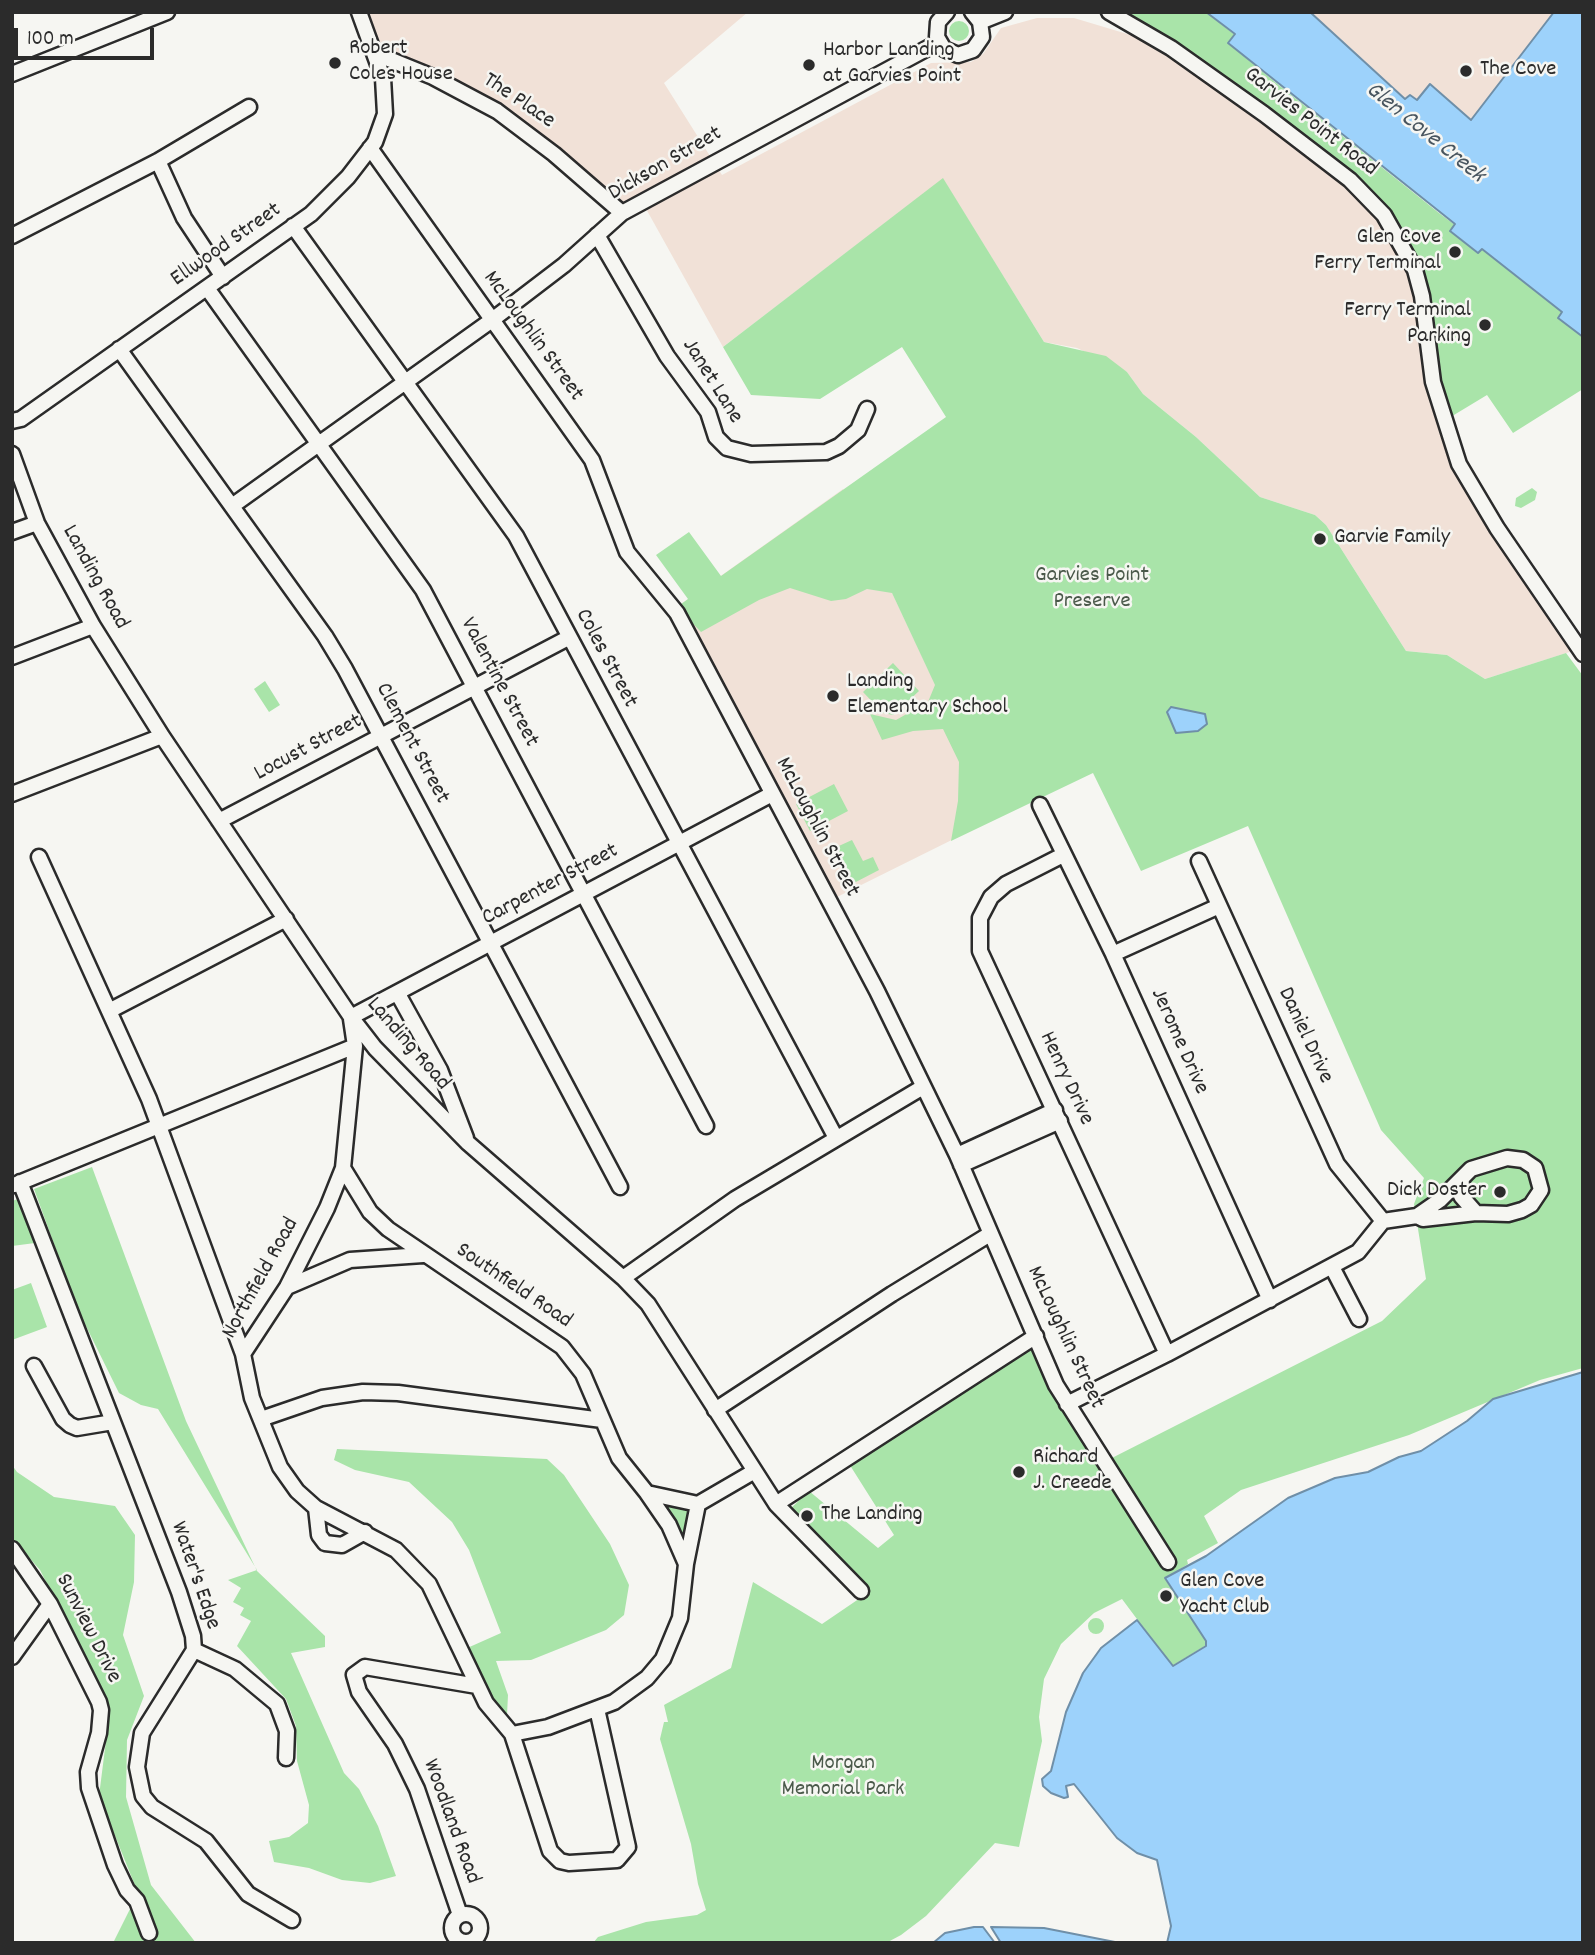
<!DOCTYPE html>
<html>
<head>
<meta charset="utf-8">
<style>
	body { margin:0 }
	#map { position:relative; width:1595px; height:1955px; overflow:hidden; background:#f6f6f2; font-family:Dekko,sans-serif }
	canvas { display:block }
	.frame { position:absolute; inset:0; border:14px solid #2b2b2b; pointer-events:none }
	.scale { position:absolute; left:14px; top:28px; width:140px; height:32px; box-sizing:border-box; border:4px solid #2b2b2b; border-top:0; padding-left:9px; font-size:21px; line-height:24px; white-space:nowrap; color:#2b2b2b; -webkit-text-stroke:5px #f6f6f2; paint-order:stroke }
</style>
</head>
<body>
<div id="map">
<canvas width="1595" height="1955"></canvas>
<div class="frame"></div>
<div class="scale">100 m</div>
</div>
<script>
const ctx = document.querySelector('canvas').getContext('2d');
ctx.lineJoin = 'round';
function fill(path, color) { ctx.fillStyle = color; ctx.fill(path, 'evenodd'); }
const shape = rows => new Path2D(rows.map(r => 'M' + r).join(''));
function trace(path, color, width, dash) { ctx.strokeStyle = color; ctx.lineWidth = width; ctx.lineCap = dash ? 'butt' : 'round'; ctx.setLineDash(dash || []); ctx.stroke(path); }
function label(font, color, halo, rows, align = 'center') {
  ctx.font = font + ' Dekko,sans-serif'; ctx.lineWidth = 5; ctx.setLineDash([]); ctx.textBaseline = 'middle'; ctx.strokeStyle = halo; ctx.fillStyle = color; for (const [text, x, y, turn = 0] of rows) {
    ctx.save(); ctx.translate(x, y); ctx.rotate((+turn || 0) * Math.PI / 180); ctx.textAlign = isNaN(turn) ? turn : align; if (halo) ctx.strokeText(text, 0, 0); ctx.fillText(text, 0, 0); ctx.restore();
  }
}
fill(shape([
	[362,12,748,12,664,83,722,175,931,63,971,62,983,54,1001,28,1037,18,1074,18,1174,48,1349,181,1403,248,1458,465,1579,649,1485,679,1447,655,1406,651,1326,525,1315,515,1260,497,1196,437,1143,394,1127,372,1077,348,1044,342,943,179,723,347,645,207,628,217,499,109,376,49],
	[1310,12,1554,12,1471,120,1406,99],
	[843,489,998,817,837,897,677,607]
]), '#f1e1d7');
fill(shape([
	[1119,12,1206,12,1235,35,1228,43,1275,82,1439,213,1571,312,1583,328,1583,389,1513,433,1487,395,1444,421,1414,271,1368,198],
	'949 31a10 10 0 1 1 20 0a10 10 0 1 1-20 0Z',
	[943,178,1044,342,1106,356,1127,372,1143,394,1196,437,1260,497,1315,515,1326,525,1406,651,1447,655,1485,679,1566,653,1583,676,1583,1368,1540,1380,1409,1435,1241,1490,1204,1516,1218,1543,1187,1560,1188,1564,1165,1579,1208,1644,1172,1666,1122,1599,1094,1613,1061,1644,1044,1679,1039,1717,1042,1741,1019,1847,995,1843,926,1916,901,1935,886,1943,593,1943,598,1937,646,1922,697,1915,706,1910,698,1884,691,1844,660,1739,664,1722,668,1722,664,1705,731,1668,753,1582,822,1624,869,1592,789,1510,809,1491,878,1548,894,1535,846,1459,1035,1338,1104,1462,1382,1321,1426,1279,1414,1204,1424,1178,1381,1130,1248,826,1141,871,1093,773,951,841,958,801,959,762,943,729,913,731,882,740,870,714,896,720,928,702,935,685,892,593,867,589,846,599,831,601,790,588,759,600,701,632,677,607,688,599,656,555,689,532,721,576,946,417,902,347,820,399,751,395,723,347],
	[1532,488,1537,492,1535,500,1521,508,1515,506,1516,498],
	[893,663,919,691,893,715,883,713,863,692],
	[265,681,280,705,269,712,254,689],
	[834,784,848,811,810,831,796,804],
	[852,840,863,861,873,857,879,870,852,884,841,876,842,867,830,850],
	[92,1167,186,1421,257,1571,325,1636,325,1647,291,1653,344,1773,359,1789,378,1826,396,1876,370,1883,342,1880,309,1868,274,1862,269,1841,289,1837,308,1823,309,1805,297,1761,296,1726,286,1699,237,1646,251,1621,240,1615,244,1608,233,1602,241,1588,228,1580,257,1570,158,1409,141,1405,119,1393,78,1310,34,1189],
	[18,1199,35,1243,12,1246,12,1201],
	[31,1283,47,1327,12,1340,12,1290],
	[337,1449,547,1459,564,1475,610,1544,629,1585,624,1615,606,1630,531,1660,496,1661,508,1695,507,1715,502,1718,465,1649,501,1633,469,1550,452,1522,409,1482,355,1470,334,1460],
	[12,1465,17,1472,54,1497,115,1506,135,1535,134,1582,123,1635,144,1696,127,1740,126,1797,151,1885,196,1943,113,1943,138,1893,99,1796,110,1709,40,1570,12,1538],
	[660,1505,693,1508,681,1545],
	'1088 1626a8 8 0 1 1 16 0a8 8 0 1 1-16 0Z'
]), '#a9e4a9');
const water = shape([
	[1206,12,1310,12,1405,99,1410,95,1417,100,1430,84,1471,120,1554,12,1583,12,1583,337,1558,318,1562,312,1482,249,1478,253,1450,231,1455,224,1228,43,1235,34,1206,12],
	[1171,707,1205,714,1207,724,1198,731,1176,733,1167,712,1171,707],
	[1583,1372,1583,1943,1167,1943,1171,1926,1157,1860,1137,1853,1117,1838,1074,1784,1066,1786,1068,1797,1064,1798,1051,1793,1043,1786,1042,1779,1051,1771,1066,1712,1083,1673,1101,1648,1137,1620,1173,1666,1206,1646,1206,1641,1165,1578,1206,1556,1288,1498,1335,1478,1368,1472,1399,1457,1421,1451,1467,1421,1493,1399,1583,1372],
	[974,1927,983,1927,995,1943,933,1943,945,1933,974,1927],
	[991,1927,1044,1928,1120,1943,1001,1943,991,1927]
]);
fill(water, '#9dd2fb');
trace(water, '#6f8fa8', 2);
const minor = shape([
	[947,12,938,22,937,37,944,49,958,55,973,50,982,37,980,22,972,12],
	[1109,12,1171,48,1264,114,1350,180,1384,215,1415,270,1422,296,1433,382,1459,464,1497,528,1583,654],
	[980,22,1005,12],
	[374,53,433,77,497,111,554,154,622,213],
	[12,74,167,12],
	[370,148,592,460,627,552,677,613,877,991,957,1155,1056,1385,1168,1562],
	[158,161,184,218,223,277],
	[293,226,516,536,836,1138],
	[597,235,667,356,708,412,716,437,727,448,751,454,826,452,839,446,858,430,867,409],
	[12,236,158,161,249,107],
	[207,288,423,590,706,1126],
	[119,349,325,636,345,669,620,1187],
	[12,421,21,419,311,214,348,177,375,142,385,114,383,78,359,12],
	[12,454,37,523,93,626,162,736,351,1017,375,1048,468,1143,623,1278,648,1304,776,1504,861,1591],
	[232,506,492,320,564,265,622,213,939,42],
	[12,532,37,523],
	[12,657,93,626],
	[12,794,162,736],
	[1040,805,1113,954,1270,1300],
	[219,821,568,638],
	[1063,855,1006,884,991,897,980,918,980,951,1167,1354],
	[39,857,149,1099,243,1354],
	[1199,861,1337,1164,1383,1221],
	[1113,954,1219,906],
	[398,994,440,1070,466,1138],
	[109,1011,286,919],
	[351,1017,772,794],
	[351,1019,355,1046,343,1168,327,1208,287,1287,243,1354,252,1398,280,1467,297,1491,316,1508,396,1550,429,1584,486,1703,512,1734,550,1851,560,1861,569,1863,617,1860,628,1847,597,1709],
	[957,1155,1055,1110],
	[961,1165,1060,1121],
	[343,1168,370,1212,388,1229,562,1347,583,1374,619,1458,647,1493,698,1504],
	[20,1182,179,1592,193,1636,194,1650,142,1733,137,1767,143,1796,152,1807,206,1841,248,1894,292,1920],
	[14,1185,355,1046],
	[1417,1216,1440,1200,1462,1178],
	[1383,1221,1417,1216,1423,1219,1476,1213,1508,1214,1522,1210,1531,1205,1541,1190,1535,1168,1523,1160,1507,1158,1471,1169,1462,1178,1461,1196,1476,1213],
	[1332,1267,1359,1319],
	[623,1278,735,1199,923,1087],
	[287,1287,350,1260,423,1255],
	[34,1366,63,1419,70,1425,77,1428,113,1422],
	[1067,1404,1167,1354,1358,1252,1383,1221],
	[715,1410,892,1294,990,1234],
	[261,1419,322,1398,363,1392,398,1393,602,1420],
	[647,1493,669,1525,686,1564],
	[776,1504,1036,1336],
	[316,1508,319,1535,325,1543,342,1545,365,1532],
	[12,1549,50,1604,99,1702,101,1710,99,1733,88,1772,89,1788,115,1865,127,1890,137,1901,149,1933],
	[194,1650,235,1669,277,1704,287,1731,286,1758],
	[12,1657,50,1604],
	[512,1734,548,1727,614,1702,647,1678,663,1659,680,1618,686,1564,698,1504,753,1472],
	'452 1928a14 14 0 1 1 28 0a14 14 0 1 1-28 0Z',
	[460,1915,417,1789,395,1744,359,1692,354,1675,365,1667,477,1686]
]);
trace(minor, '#2b2b2b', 19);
trace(minor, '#f6f6f2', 14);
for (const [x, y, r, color] of [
	[335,63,7,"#2b2b2b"],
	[809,65,7,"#2b2b2b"],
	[1466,71,7,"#2b2b2b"],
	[1455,252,7,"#2b2b2b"],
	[1485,325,7,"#2b2b2b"],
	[1320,539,7,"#2b2b2b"],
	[833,696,7,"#2b2b2b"],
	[1500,1192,7,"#2b2b2b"],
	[1019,1472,7,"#2b2b2b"],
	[807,1516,7,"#2b2b2b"],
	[1166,1596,7,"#2b2b2b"]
]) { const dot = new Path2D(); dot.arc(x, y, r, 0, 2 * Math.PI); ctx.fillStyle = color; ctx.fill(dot); trace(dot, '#f6f6f2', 2.5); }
label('23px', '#2b2b2b', '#f6f6f2', [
	["Robert",349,50],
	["Coles House",349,76],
	["Harbor Landing",823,52],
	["at Garvies Point",823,78],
	["The Cove",1480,71],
	["Glen Cove",1441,239,"right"],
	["Ferry Terminal",1441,265,"right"],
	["Ferry Terminal",1471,312,"right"],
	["Parking",1471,338,"right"],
	["Garvie Family",1334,539],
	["Landing",847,683],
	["Elementary School",847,709],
	["Dick Doster",1486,1192,"right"],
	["Richard",1033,1459],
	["J. Creede",1033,1485],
	["The Landing",821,1516],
	["Glen Cove",1180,1583],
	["Yacht Club",1180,1609]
], 'left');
label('23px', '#2b2b2b', '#f6f6f2', [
	["The Place",518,102,34],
	["Garvies Point Road",1310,123,38],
	["Dickson Street",666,165,-30],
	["Ellwood Street",227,246,-35],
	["McLoughlin Street",532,337,54],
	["Janet Lane",711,382,58],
	["Landing Road",94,578,61],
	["Coles Street",605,659,62],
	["Valentine Street",498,683,62],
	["Clement Street",411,744,62],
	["Locust Street",309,749,-28],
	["McLoughlin Street",816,828,62],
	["Carpenter Street",551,886,-28],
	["Daniel Drive",1304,1036,65],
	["Jerome Drive",1178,1042,66],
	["Landing Road",407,1045,49],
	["Henry Drive",1065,1079,65],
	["Northfield Road",262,1279,-61],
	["Southfield Road",513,1287,34],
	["McLoughlin Street",1064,1338,65],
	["Water's Edge",194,1576,71],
	["Sunview Drive",87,1629,63],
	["Woodland Road",450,1822,70]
]);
label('23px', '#4a594a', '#f6f6f2', [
	["Garvies Point",1092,577],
	["Preserve",1092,603],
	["Morgan",843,1765],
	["Memorial Park",843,1791]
]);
label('italic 24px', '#48555f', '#f6f6f2', [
	["Glen Cove Creek",1424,134,39]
]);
</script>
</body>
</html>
